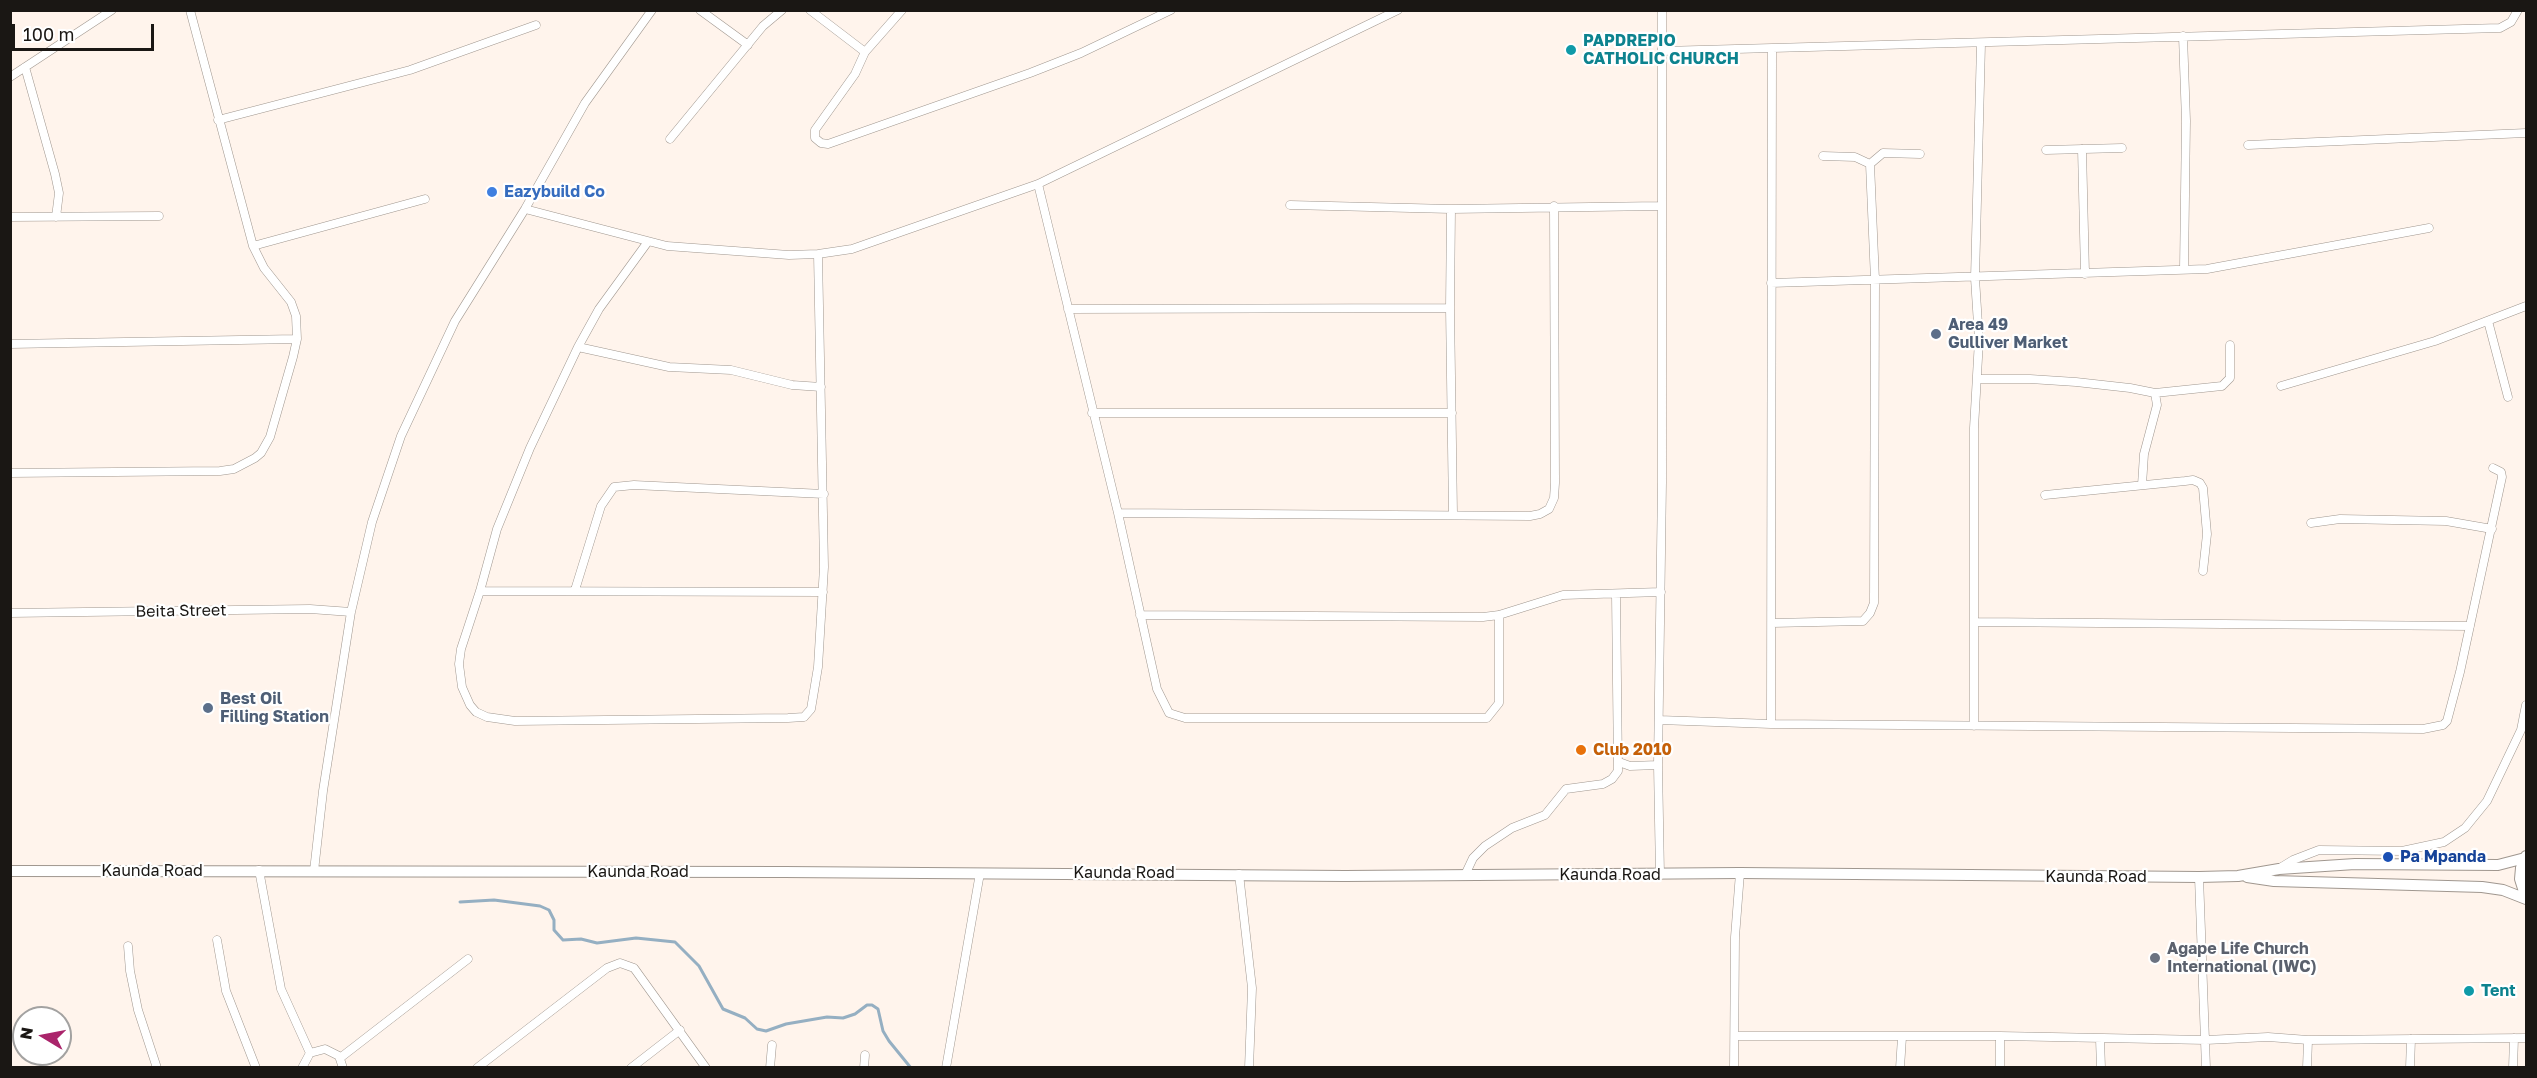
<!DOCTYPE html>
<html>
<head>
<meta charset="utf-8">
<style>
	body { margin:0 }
	#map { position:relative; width:2537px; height:1078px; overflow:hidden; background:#fff4ec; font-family:"Golos Text",sans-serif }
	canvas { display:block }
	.frame { position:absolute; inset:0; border:12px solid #1a1714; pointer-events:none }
	.north { position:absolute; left:12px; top:1006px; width:60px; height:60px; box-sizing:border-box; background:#fff; border:2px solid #a3a2a1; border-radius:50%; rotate:280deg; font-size:16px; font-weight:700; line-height:24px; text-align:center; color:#1a1714 }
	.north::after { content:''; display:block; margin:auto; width:21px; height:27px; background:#aa246b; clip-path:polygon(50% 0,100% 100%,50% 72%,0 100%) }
	.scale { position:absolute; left:12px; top:24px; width:142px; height:27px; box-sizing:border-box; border:3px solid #1a1714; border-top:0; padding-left:8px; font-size:18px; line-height:21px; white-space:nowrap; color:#1a1714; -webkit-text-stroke:4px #fff; paint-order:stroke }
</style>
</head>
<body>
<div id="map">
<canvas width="2537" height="1078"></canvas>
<div class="frame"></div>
<div class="north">N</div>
<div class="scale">100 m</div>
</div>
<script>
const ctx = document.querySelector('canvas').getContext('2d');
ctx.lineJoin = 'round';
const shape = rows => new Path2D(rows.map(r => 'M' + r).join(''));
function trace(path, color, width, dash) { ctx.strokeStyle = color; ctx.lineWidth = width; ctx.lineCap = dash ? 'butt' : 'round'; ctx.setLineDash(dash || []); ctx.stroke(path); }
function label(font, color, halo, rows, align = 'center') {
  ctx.font = font + ' "Golos Text",sans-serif'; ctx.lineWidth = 4.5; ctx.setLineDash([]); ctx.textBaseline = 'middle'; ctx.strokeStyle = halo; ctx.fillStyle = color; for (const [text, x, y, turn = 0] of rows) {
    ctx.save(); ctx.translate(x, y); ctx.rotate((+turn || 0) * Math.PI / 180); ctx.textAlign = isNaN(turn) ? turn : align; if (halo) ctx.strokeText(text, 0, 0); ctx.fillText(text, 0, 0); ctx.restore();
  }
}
trace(shape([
	[460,902,494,900,540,906,549,910,554,920,554,930,563,940,581,939,597,943,636,938,675,942,699,966,723,1009,745,1018,757,1029,766,1031,786,1024,827,1017,843,1018,855,1014,867,1005,872,1005,878,1009,883,1031,889,1041,911,1068]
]), '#95afc2', 3);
const street = shape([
	[700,10,748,45],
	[810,10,865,52,855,74,815,130,815,138,821,143,828,144,1030,73,1081,53,1171,10],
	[2183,36,2186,121,2184,269],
	[1663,51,2500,28,2511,22,2518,10],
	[865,52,902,10],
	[25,67,55,174,59,193,56,217],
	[10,77,112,10],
	[218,120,410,70,536,25],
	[670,139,763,26,782,10],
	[2248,145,2526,133],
	[2082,149,2085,274],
	[2046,150,2122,148],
	[1870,164,1883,153,1920,154],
	[1038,184,1118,513,1157,689,1169,713,1185,718,1487,718,1499,703,1499,615],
	[1290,205,1451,209,1660,206],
	[525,209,667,246,789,255,818,254,852,249,1038,184,1398,10],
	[1451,209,1450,308,1453,514],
	[10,217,159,216],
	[647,243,599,309,578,347,530,448,497,529,480,591,461,649,459,664,462,687,470,705,476,712,487,717,515,721,788,718,804,717,811,709,818,667,824,567,818,254],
	[253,246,425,199],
	[1771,283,2207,269,2429,228],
	[1068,309,1450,308],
	[2488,321,2508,397],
	[10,344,297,339],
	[578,347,669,367,731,370,792,385,821,387],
	[1978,379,2030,379,2076,382,2130,388,2155,393,2222,386,2230,378,2230,345],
	[2281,386,2435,341,2526,306],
	[1092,413,1452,413],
	[10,473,220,471,234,469,255,458,261,453,270,437,293,357,297,339,296,316,291,302,264,268,253,246,190,10],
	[2142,485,2144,454,2157,405,2155,393],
	[2045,495,2185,481,2193,480,2200,483,2203,488,2207,534,2203,571],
	[1118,513,1530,516,1540,514,1549,509,1554,498,1555,483,1554,206],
	[2311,523,2340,519,2446,521,2492,529],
	[575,590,601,506,614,487,634,485,824,494],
	[480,591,823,592],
	[10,613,310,609,351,612],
	[1140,615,1483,617,1499,615,1563,595,1661,592],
	[1976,622,2470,626],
	[1772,623,1863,621,1870,613,1874,603,1875,280,1870,164,1855,157,1823,156],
	[1659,720,1771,724,2423,729,2443,725,2447,721,2460,672,2502,477,2501,472,2493,468],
	[1771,724,1772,49],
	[1974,726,1974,428,1979,340,1975,278,1981,44],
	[1619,762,1630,766,1658,765],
	[2280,868,2293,860,2319,850,2402,851,2444,842,2465,828,2487,801,2521,730,2526,705],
	[259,870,281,989,310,1053],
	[314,871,323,791,351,612,372,522,401,436,455,321,525,209,585,103,652,10],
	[1239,874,1252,988,1249,1068],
	[1465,875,1473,858,1485,846,1512,828,1545,815,1566,789,1603,784,1612,779,1618,771,1616,594],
	[1660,875,1658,765,1662,482,1662,10],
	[2199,877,2206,1068],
	[217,940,226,991,256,1068],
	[128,946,130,971,138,1010,157,1068],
	[1735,1036,2000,1036,2206,1040,2268,1037,2308,1040,2526,1038],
	[2100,1039,2101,1068],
	[340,1058,468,959],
	[302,1068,310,1053,325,1049,339,1056,343,1068],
	[477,1068,607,968,620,963,634,968,706,1068],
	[631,1068,680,1030],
	[770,1068,772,1045],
	[864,1068,865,1055],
	[946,1068,980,873],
	[1734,1068,1735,937,1740,873],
	[1900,1068,1902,1037],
	[2000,1068,2000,1036],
	[2307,1068,2308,1040],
	[2410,1068,2411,1039],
	[2513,1068,2514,1038]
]);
const secondary = shape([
	[2526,856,2521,868,2520,879,2526,898],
	[10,871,784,872,1345,876,1740,873,2199,877,2238,876,2279,869,2355,864,2498,865,2525,858],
	[2247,877,2274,881,2482,887,2503,890,2526,899]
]);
trace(street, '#a0978f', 9);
trace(secondary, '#a0978f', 12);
trace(street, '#fff', 8);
trace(secondary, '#fff', 10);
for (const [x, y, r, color] of [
	[1571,50,6,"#0f9aa8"],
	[492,192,6,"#3f7fe0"],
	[1936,334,6,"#5c6f8a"],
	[208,708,6,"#5c6f8a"],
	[1581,750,6,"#e8710a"],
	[2388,857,6,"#1a4fb4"],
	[2155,958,6,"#6b7280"],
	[2469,991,6,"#0f9aa8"]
]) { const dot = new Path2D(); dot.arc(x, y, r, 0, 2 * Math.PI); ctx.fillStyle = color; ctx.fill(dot); trace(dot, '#fff', 2); }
label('bold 16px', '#0d838f', '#fff', [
	["PAPDREPIO",1583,41],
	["CATHOLIC CHURCH",1583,59],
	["Tent",2481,991]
], 'left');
label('bold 16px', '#366cbe', '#fff', [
	["Eazybuild Co",504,192]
], 'left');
label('bold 16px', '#4e5e75', '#fff', [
	["Area 49",1948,325],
	["Gulliver Market",1948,343],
	["Best Oil",220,699],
	["Filling Station",220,717]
], 'left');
label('16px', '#1a1714', '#fff', [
	["Beita Street",181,611,-1],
	["Kaunda Road",152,871],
	["Kaunda Road",638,872],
	["Kaunda Road",1124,873],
	["Kaunda Road",1610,875],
	["Kaunda Road",2096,877]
]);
label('bold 16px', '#c56008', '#fff', [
	["Club 2010",1593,750]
], 'left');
label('bold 16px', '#164399', '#fff', [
	["Pa Mpanda",2400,857]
], 'left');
label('bold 16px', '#5b616d', '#fff', [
	["Agape Life Church",2167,949],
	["International (IWC)",2167,967]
], 'left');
</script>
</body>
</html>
